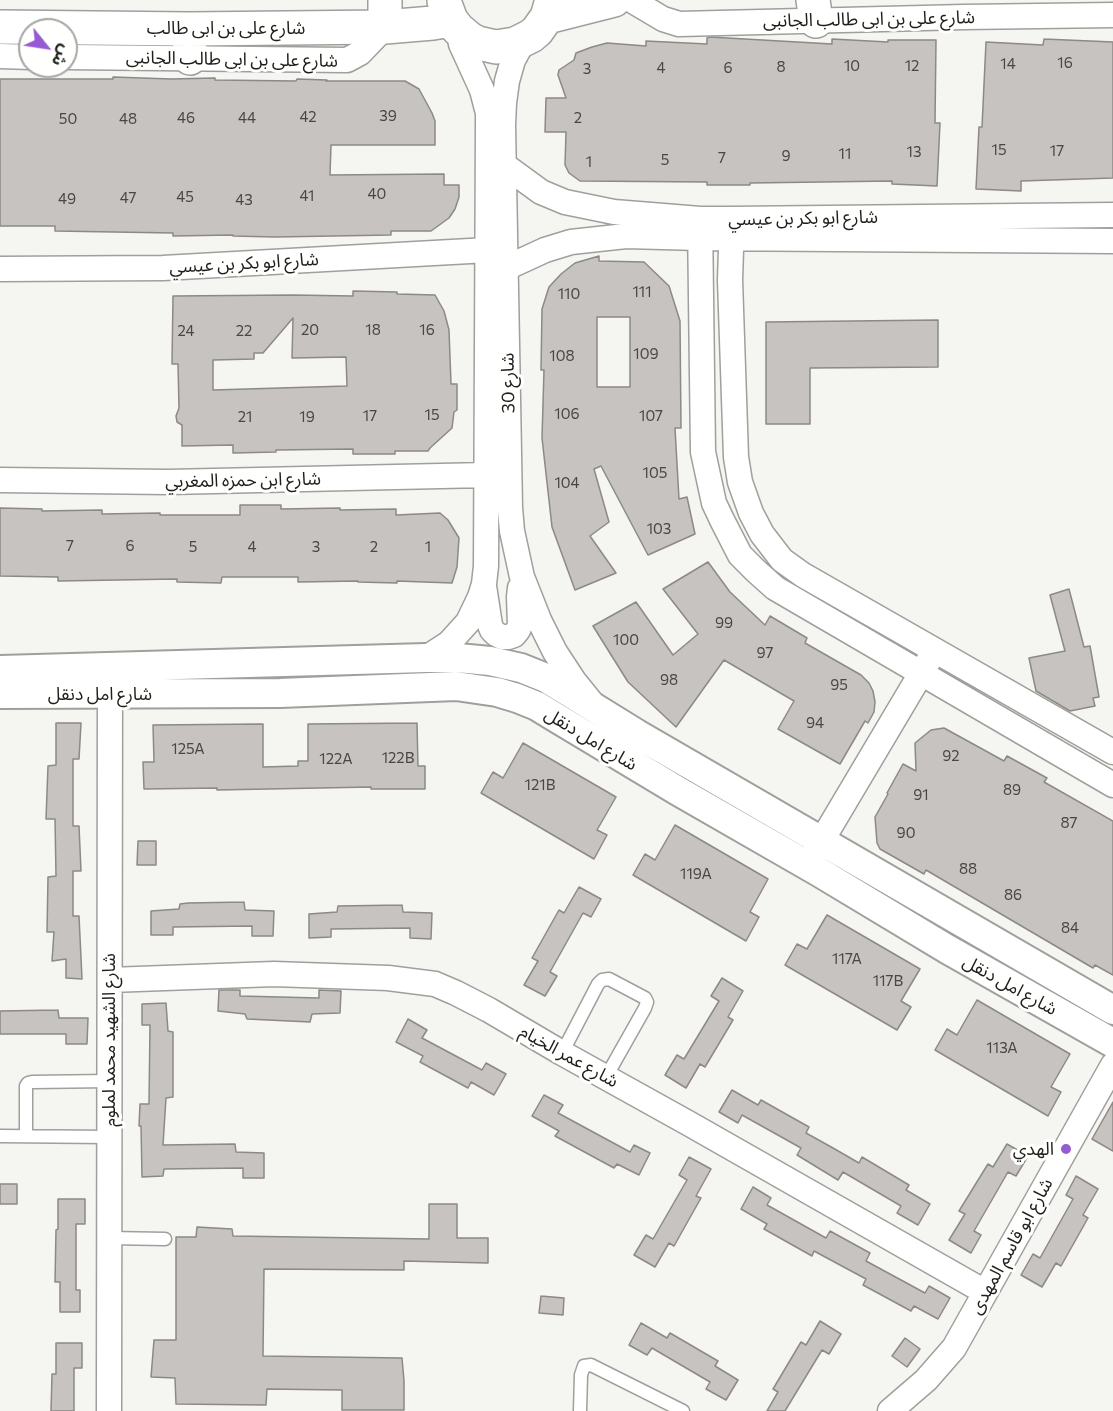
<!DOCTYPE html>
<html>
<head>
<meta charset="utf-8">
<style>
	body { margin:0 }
	#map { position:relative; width:1113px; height:1411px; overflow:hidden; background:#f5f5f1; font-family:Commissioner,"Noto Sans Arabic",sans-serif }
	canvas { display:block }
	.north { position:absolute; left:18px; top:18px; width:60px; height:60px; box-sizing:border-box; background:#fffffe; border:2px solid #a5a5a4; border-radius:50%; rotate:120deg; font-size:16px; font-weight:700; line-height:24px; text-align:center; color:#1e1e1d }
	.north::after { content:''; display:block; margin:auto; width:21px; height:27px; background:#955bd3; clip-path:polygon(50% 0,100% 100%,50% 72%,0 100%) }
</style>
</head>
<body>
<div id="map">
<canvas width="1113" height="1411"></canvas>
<div class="north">ش</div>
</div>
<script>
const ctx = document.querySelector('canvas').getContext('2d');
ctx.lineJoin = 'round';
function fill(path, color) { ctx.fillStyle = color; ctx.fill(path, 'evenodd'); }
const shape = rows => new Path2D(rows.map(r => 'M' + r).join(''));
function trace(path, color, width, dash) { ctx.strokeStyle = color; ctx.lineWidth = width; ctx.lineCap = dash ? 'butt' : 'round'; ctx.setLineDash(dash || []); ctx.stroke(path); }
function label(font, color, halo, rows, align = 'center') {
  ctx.font = font + ' Commissioner,"Noto Sans Arabic",sans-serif'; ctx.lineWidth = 6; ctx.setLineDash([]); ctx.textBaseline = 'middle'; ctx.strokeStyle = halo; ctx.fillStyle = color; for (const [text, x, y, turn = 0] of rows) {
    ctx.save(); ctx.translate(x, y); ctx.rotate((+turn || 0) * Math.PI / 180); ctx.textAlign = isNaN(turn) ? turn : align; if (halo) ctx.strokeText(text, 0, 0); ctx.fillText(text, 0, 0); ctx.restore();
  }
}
const building = shape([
	[710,37,832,44,832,39,888,42,888,40,936,40,935,123,940,123,937,186,892,184,892,181,750,183,750,185,707,185,707,182,580,181,569,173,565,165,566,132,545,132,546,98,566,98,558,75,559,70,574,60,576,53,592,47,607,43,646,46,646,41,707,44,707,38,710,37],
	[1044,39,1113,42,1113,178,1021,181,1021,191,976,189,979,127,982,127,986,42,1043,45,1044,39],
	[113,77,171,79,215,78,215,80,296,81,297,79,327,80,326,81,405,81,419,89,432,113,435,121,435,145,331,145,330,175,444,174,444,185,459,185,459,197,455,209,449,218,431,231,391,231,391,235,275,237,233,236,233,235,173,236,173,233,55,231,55,226,0,226,0,79,113,79,113,77],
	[599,256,599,261,644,262,669,286,680,321,681,428,675,428,679,499,687,497,695,534,648,555,601,466,594,469,609,522,590,536,616,573,575,590,552,527,542,438,544,370,541,370,542,309,549,287,561,274,575,263,599,256],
	[597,317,630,317,630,387,597,387,597,317],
	[353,291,397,292,397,294,435,295,444,311,449,330,451,384,457,384,457,410,454,412,452,428,430,448,428,451,395,451,395,454,353,454,353,449,276,450,276,452,233,453,233,445,182,446,182,425,177,422,176,416,179,408,178,364,172,364,173,296,293,295,353,296,353,291],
	[293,318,292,358,346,357,347,386,213,390,213,360,254,359,254,353,263,353,293,318],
	[938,320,938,367,810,368,810,424,766,424,766,322,938,320],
	[240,505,281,505,281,509,340,508,340,510,396,509,396,515,440,513,448,520,459,538,457,567,452,583,397,581,397,583,358,582,358,581,298,582,298,577,222,577,221,583,177,582,177,579,58,581,58,577,0,576,0,508,42,509,42,511,102,510,102,514,160,513,160,515,240,515,240,505],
	[708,562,730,592,765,625,770,616,807,638,805,643,861,675,869,683,873,691,875,702,874,712,868,723,865,721,840,764,778,729,794,701,724,660,676,727,628,682,593,626,636,602,673,655,698,634,663,589,708,562],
	[1069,589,1084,647,1090,646,1099,697,1093,698,1095,706,1070,711,1036,691,1029,658,1065,651,1050,595,1069,589],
	[56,723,81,723,79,759,73,759,73,826,79,826,81,871,73,871,73,916,79,916,82,979,66,978,66,959,52,961,54,932,47,932,48,877,56,876,55,819,46,819,48,766,56,765,56,723],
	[417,723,418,766,425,766,425,789,371,789,371,787,217,790,217,788,144,789,143,762,154,762,153,725,263,724,263,767,298,766,298,761,308,761,308,724,417,723],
	[944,728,1004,761,1007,756,1047,778,1044,782,1113,821,1113,975,1095,965,1093,968,926,870,924,874,880,849,877,843,875,817,888,794,887,793,903,764,916,771,915,743,931,730,944,728],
	[523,743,616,797,597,830,607,835,594,859,481,793,493,772,503,778,523,743],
	[675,825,768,879,750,912,759,917,746,941,633,875,645,854,655,860,675,825],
	[138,841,156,841,156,865,137,865,138,841],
	[579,887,601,899,591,917,583,913,550,972,557,976,545,996,524,985,538,961,532,958,559,910,564,913,579,887],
	[244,902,245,910,274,911,273,936,252,936,252,926,173,927,173,935,151,935,151,911,179,909,180,904,188,903,244,902],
	[402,905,403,912,432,913,431,939,410,938,410,928,331,929,331,937,309,938,309,914,337,912,338,906,402,905],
	[827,915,920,969,901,1001,911,1007,897,1030,785,965,797,944,807,949,827,915],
	[722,978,743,991,728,1017,733,1020,705,1067,700,1064,686,1088,665,1075,677,1055,684,1059,719,1001,711,996,722,978],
	[219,990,240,990,240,996,319,998,319,990,341,991,340,1013,312,1014,310,1022,247,1019,245,1014,218,1011,219,990],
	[977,1000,1070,1054,1051,1087,1061,1092,1048,1116,935,1050,947,1029,957,1035,977,1000],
	[166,1003,168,1031,173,1032,173,1097,166,1098,163,1145,235,1144,236,1152,264,1153,264,1178,243,1178,243,1168,164,1169,163,1176,142,1177,141,1126,139,1126,140,1104,149,1104,150,1025,142,1025,142,1004,166,1003],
	[58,1010,59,1018,88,1018,87,1044,66,1044,66,1034,0,1034,0,1011,58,1010],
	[408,1019,427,1030,422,1038,482,1070,486,1063,506,1074,494,1095,471,1082,468,1088,420,1062,423,1056,396,1042,408,1019],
	[732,1090,758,1105,761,1100,809,1127,806,1133,833,1148,859,1163,862,1157,909,1185,906,1190,930,1204,918,1225,897,1213,901,1206,843,1172,838,1180,797,1155,801,1148,742,1115,738,1123,719,1112,732,1090],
	[544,1095,563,1105,558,1113,630,1152,634,1145,650,1153,639,1175,617,1164,614,1168,555,1136,559,1131,532,1116,544,1095],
	[1113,1102,1113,1151,1092,1139,1113,1102],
	[1007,1144,1028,1156,1016,1176,1008,1172,974,1231,981,1235,971,1253,949,1240,965,1214,959,1211,988,1164,993,1167,1007,1144],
	[689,1157,711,1169,696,1196,701,1198,674,1246,669,1243,655,1267,634,1255,646,1235,653,1239,687,1180,679,1175,689,1157],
	[1076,1176,1098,1189,1083,1215,1088,1218,1061,1266,1056,1263,1042,1287,1021,1275,1033,1254,1040,1258,1073,1199,1066,1195,1076,1176],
	[0,1184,17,1184,17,1204,0,1204,0,1184],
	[753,1187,771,1198,767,1205,826,1238,830,1231,870,1253,866,1261,925,1293,929,1286,950,1298,938,1319,914,1306,911,1311,863,1285,866,1279,814,1251,812,1256,764,1229,767,1224,741,1209,753,1187],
	[58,1199,85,1199,85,1224,76,1224,76,1290,80,1290,80,1312,60,1312,60,1282,55,1282,56,1230,58,1229,58,1199],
	[429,1204,457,1204,457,1238,488,1238,488,1263,404,1261,404,1270,264,1269,263,1356,402,1358,404,1381,404,1410,342,1410,342,1390,267,1389,266,1405,176,1404,175,1378,151,1377,154,1340,176,1340,176,1237,196,1237,197,1227,232,1229,233,1236,429,1239,429,1204],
	[541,1296,564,1298,563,1315,539,1313,541,1296],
	[820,1321,841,1334,829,1354,822,1350,785,1411,767,1411,778,1392,773,1389,801,1342,806,1345,820,1321],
	[641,1323,667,1338,670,1333,718,1361,715,1366,738,1380,726,1400,706,1389,710,1382,652,1348,647,1355,629,1345,641,1323],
	[905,1338,920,1349,907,1367,892,1356,905,1338],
	[56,1343,82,1343,82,1368,74,1368,74,1411,51,1411,52,1374,56,1374,56,1343]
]);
fill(building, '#c6c3c0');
trace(building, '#8c8986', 1.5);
const service = shape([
	[562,1053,598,984,602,980,609,979,645,998,647,1002,645,1008,606,1077],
	[0,1136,109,1137],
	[26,1136,26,1086,28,1083,32,1082,109,1081],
	[109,1238,165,1239],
	[580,1411,581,1375,584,1366,591,1365,683,1411]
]);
const minor = shape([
	[631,0,663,19,679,24,964,17,1113,15],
	[524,40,513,60,507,81,504,103,503,125,510,508,512,531,522,577,539,620,555,652,574,681,591,702],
	[0,56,30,57],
	[66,57,347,60,360,53,385,27],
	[504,165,541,192,565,202,614,212,700,219,732,219,1113,215],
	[700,219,703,452,714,503,722,520,740,555,756,571,775,588,1113,785],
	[732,219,730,280,736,457,740,482,751,513,762,534,782,560,803,575,1113,752],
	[506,268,545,250,571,242,626,236,699,238,1113,241],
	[0,269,163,268,488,250],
	[0,480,168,482,486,475],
	[484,586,490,625,492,630,496,634,502,637,508,637,514,635,518,630,520,625,519,597,520,588],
	[426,658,449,643,468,622,480,597,484,584,486,566,488,124,488,113,482,90,461,44,458,29],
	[812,857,929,660],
	[110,980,274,974,388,978,435,984,456,993,489,1010,562,1053,688,1123,985,1292],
	[109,1411,110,675],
	[890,1411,926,1380,954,1348,1113,1065]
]);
const tertiary = shape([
	[0,670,426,658,458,658,490,661,521,668,546,678,564,689,637,734,1113,1010],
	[0,694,280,693,456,686,497,692,517,698,537,706,555,717,678,791,819,872,947,949,1113,1043]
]);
const secondary = shape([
	[385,0,385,27],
	[813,0,816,21],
	[444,1,451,20,458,29,470,39,478,43,496,47,515,44,531,36,537,31,547,17,552,0],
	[547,17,614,0],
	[0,27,189,29,385,27,433,23,451,20],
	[189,29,190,58]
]);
trace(service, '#9f9f9c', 15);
trace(minor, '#9f9f9c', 27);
trace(tertiary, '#9f9f9c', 32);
trace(secondary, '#9f9f9c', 36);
trace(service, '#fff', 12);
trace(minor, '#fff', 24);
trace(tertiary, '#fff', 28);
trace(secondary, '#fff', 33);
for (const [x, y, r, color] of [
	[1066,1149,6,"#955bd3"]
]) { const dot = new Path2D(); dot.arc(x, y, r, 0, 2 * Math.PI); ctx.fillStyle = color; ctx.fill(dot); trace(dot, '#fffffe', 2); }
label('15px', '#484746', null, [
	["16",1065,63],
	["14",1008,64],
	["10",852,66],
	["12",912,66],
	["8",781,67],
	["4",661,68],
	["6",728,68],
	["3",587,69],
	["39",388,116],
	["42",308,117],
	["46",186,118],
	["44",247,118],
	["2",578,118],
	["50",68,119],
	["48",128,119],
	["15",999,150],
	["17",1057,151],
	["13",914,152],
	["11",845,154],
	["9",786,156],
	["7",722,158],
	["5",665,160],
	["1",589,162],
	["40",377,194],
	["41",307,196],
	["45",185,197],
	["47",128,198],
	["49",67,199],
	["43",244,200],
	["111",642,292],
	["110",569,294],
	["20",310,330],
	["18",373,330],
	["16",427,330],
	["24",186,331],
	["22",244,331],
	["109",646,354],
	["108",562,356],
	["106",567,414],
	["15",432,415],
	["17",370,416],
	["107",651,416],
	["21",245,417],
	["19",307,417],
	["105",655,473],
	["104",567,483],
	["103",659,529],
	["7",70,546],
	["6",130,546],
	["5",193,547],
	["4",252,547],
	["3",316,547],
	["2",374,547],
	["1",428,547],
	["99",724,623],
	["100",626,640],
	["97",765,653],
	["98",669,680],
	["95",839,685],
	["94",815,723],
	["125A",188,749],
	["92",951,756],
	["122B",398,758],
	["122A",336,759],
	["121B",540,785],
	["89",1012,790],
	["91",921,795],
	["87",1069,823],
	["90",906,833],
	["88",968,869],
	["119A",696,874],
	["86",1013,895],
	["84",1070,928],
	["117A",847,959],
	["117B",888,981],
	["113A",1002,1048]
]);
label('18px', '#1e1e1d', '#fffffe', [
	["شارع على بن ابى طالب الجانبى",869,19,-1],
	["شارع على بن ابى طالب",226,28],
	["شارع على بن ابى طالب الجانبى",232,59,1],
	["شارع ابو بكر بن عيسي",803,218,-1],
	["شارع ابو بكر بن عيسي",244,263,-3],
	["شارع 30",508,383,-91],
	["شارع ابن حمزه المغربي",243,480,-1],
	["شارع امل دنقل",100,694],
	["شارع امل دنقل",591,739,31],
	["شارع امل دنقل",1010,985,29],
	["شارع الشهيد محمد لملوم",109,1040,-90],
	["شارع عمر الخيام",569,1056,29],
	["شارع ابو قاسم المهدى",1011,1246,-61]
]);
label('18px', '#1e1e1d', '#fffffe', [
	["الهدي",1054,1149]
], 'right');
</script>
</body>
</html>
